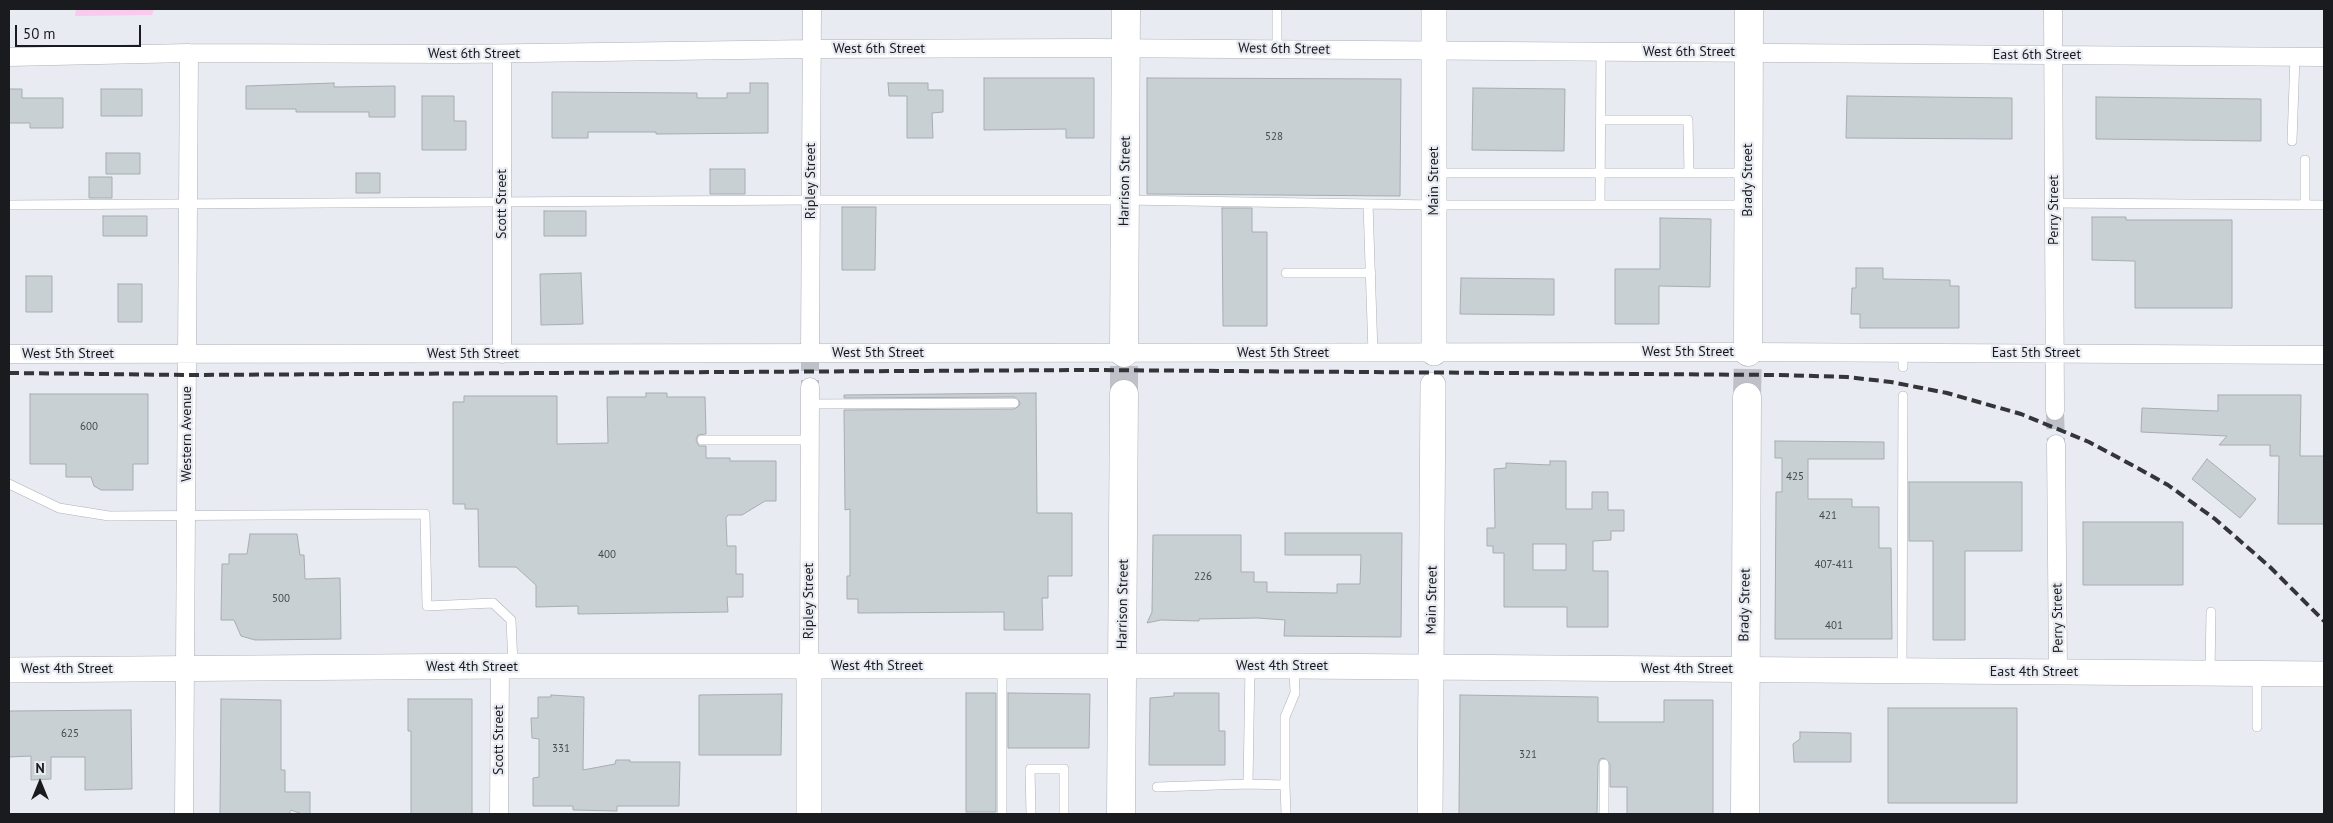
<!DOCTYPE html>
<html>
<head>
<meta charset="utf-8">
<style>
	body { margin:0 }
	#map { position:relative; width:2333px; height:823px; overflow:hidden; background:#e8ebf2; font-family:"PT Sans",sans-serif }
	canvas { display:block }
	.frame { position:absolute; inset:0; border:10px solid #1a1b1e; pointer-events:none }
	.north { position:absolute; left:15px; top:758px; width:50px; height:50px; -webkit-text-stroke:4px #e8ebf2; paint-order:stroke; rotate:0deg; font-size:14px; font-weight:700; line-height:20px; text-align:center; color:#1a1b1e }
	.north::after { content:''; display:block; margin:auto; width:18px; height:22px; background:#1a1b1e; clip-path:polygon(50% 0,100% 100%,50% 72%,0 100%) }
	.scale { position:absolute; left:15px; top:25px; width:126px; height:22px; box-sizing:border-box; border:2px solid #1a1b1e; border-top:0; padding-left:6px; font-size:15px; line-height:18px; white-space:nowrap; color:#1a1b1e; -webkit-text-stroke:4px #e8ebf2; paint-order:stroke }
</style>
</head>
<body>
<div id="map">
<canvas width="2333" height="823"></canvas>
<div class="frame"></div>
<div class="north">N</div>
<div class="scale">50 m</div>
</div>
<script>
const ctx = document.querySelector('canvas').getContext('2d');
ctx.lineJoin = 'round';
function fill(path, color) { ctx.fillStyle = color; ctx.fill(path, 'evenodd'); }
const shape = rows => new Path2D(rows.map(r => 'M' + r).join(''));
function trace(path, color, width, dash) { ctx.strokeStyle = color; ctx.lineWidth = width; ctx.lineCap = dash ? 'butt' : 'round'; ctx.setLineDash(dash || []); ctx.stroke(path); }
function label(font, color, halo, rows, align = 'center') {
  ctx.font = font + ' "PT Sans",sans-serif'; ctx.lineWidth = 4.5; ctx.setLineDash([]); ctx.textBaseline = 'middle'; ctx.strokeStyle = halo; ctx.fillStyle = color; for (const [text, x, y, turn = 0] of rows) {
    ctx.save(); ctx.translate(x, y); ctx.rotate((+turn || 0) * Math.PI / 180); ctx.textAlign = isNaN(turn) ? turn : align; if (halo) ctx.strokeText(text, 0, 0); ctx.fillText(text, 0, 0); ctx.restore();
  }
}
fill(shape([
	[76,9,154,9,152,15,75,16]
]), '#f7caee');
const building = shape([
	[984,78,1094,78,1094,138,1066,138,1066,129,984,130,984,78],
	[1147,78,1401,79,1400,196,1147,194,1147,78],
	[334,83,334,87,395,86,395,117,369,117,369,112,296,112,296,109,246,109,246,86,334,83],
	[750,83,768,83,768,133,656,134,656,132,588,132,588,138,552,138,552,92,697,93,697,98,727,98,727,93,750,93,750,83],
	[888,83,928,83,928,90,943,90,943,112,932,113,933,138,907,138,907,96,889,96,888,83],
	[1473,88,1565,89,1564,151,1472,150,1473,88],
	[9,89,22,89,22,98,63,98,63,128,30,128,30,123,9,123,9,89],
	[101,89,142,89,142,116,101,116,101,89],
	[422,96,454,96,454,121,466,121,466,150,422,150,422,96],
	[1847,96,2012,98,2012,139,1846,138,1847,96],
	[2096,97,2261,99,2261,141,2096,139,2096,97],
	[106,153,140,153,140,174,106,174,106,153],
	[710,169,745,169,745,194,710,194,710,169],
	[356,173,380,173,380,193,356,193,356,173],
	[89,177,112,177,112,198,89,198,89,177],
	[842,207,876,207,875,270,842,270,842,207],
	[1222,208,1252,208,1252,232,1267,232,1267,326,1223,326,1222,208],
	[544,211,586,211,586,236,544,236,544,211],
	[103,216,147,216,147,236,103,236,103,216],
	[2092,217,2126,217,2126,220,2232,220,2232,308,2135,308,2135,261,2092,260,2092,217],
	[1660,218,1711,219,1710,287,1659,286,1659,324,1615,324,1615,269,1660,269,1660,218],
	[1856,268,1883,268,1883,279,1950,280,1950,286,1959,286,1959,328,1860,328,1860,314,1851,314,1852,288,1856,288,1856,268],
	[581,273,583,324,541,325,540,274,581,273],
	[26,276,52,276,52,312,26,312,26,276],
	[1461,278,1554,279,1554,315,1460,314,1461,278],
	[118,284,142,284,142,322,118,322,118,284],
	[646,393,667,393,667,397,705,397,706,434,698,435,696,440,699,446,706,446,706,458,730,458,730,461,776,461,776,501,765,501,742,515,728,515,726,518,727,546,736,546,736,574,743,574,743,597,727,597,728,612,578,614,578,606,536,607,536,585,516,567,479,567,478,509,465,509,465,504,453,504,453,402,464,402,464,396,557,396,557,444,608,443,607,397,646,397,646,393],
	[1036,393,1037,513,1072,513,1072,576,1048,576,1048,598,1042,598,1043,630,1004,630,1004,612,858,613,858,599,847,599,847,576,850,576,850,509,845,510,844,410,1014,409,1019,406,1020,402,1014,397,844,398,844,395,1036,393],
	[30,394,148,394,148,464,133,464,133,490,101,490,94,486,91,477,66,477,66,464,30,464,30,394],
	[2218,395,2301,395,2300,456,2324,456,2324,524,2278,524,2279,456,2270,456,2270,445,2219,445,2227,436,2141,432,2142,408,2218,411,2218,395],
	[1775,441,1884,442,1884,459,1808,459,1808,499,1852,499,1852,507,1879,507,1879,548,1891,548,1892,639,1775,639,1776,492,1782,492,1782,458,1775,458,1775,441],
	[2207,459,2256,499,2240,518,2192,479,2207,459],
	[1550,461,1566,461,1566,509,1592,509,1592,492,1608,492,1608,510,1624,510,1624,531,1611,531,1611,540,1593,541,1593,571,1608,571,1608,627,1567,627,1567,607,1504,607,1504,553,1493,553,1493,546,1487,546,1487,528,1495,528,1494,469,1506,468,1506,463,1550,465,1550,461],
	[1533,544,1566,544,1566,570,1533,570,1533,544],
	[1909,482,2022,482,2022,551,1965,551,1965,640,1933,640,1933,541,1909,541,1909,482],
	[2083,522,2183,522,2183,585,2083,585,2083,522],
	[1285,533,1402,533,1401,637,1284,636,1285,620,1257,618,1199,619,1199,621,1161,620,1147,623,1152,612,1153,535,1241,535,1241,572,1254,572,1254,582,1267,582,1267,592,1337,593,1337,584,1360,584,1361,555,1285,555,1285,533],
	[250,534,297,534,300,555,304,555,305,579,340,578,341,639,255,640,241,636,234,620,221,620,222,564,229,564,229,554,247,554,250,534],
	[966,693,996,693,996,812,966,812,966,693],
	[1008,693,1090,694,1089,748,1008,748,1008,693],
	[1174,693,1219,693,1219,731,1225,731,1225,765,1149,765,1150,698,1174,696,1174,693],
	[782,694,781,755,699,755,699,695,782,694],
	[551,695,584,697,583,770,615,764,616,760,630,760,630,762,680,762,679,806,617,806,617,811,573,810,573,806,533,806,533,778,539,777,539,739,532,738,531,718,538,718,538,697,551,697,551,695],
	[1460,695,1598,697,1598,722,1664,722,1664,700,1713,700,1713,814,1627,814,1627,787,1610,787,1610,764,1604,758,1600,759,1598,764,1597,814,1459,814,1460,695],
	[221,699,281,700,281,770,285,770,285,792,310,792,310,814,302,814,291,810,289,814,220,814,221,699],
	[408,699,472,699,472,814,411,814,411,731,408,731,408,699],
	[1888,708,2017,708,2017,803,1888,803,1888,708],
	[131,710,132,789,85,790,85,757,51,757,51,779,31,780,31,756,9,757,9,711,131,710],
	[1800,732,1851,733,1851,762,1794,762,1793,744,1800,739,1800,732]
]);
fill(building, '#c9d0d4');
trace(building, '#a6adb1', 1);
trace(shape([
	[810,353,810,387],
	[2055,411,2056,444]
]), '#bfc1c8', 18, [18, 9]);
trace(shape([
	[1124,394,1124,353],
	[1747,397,1748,352]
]), '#bfc1c8', 28, [28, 14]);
const lane = shape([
	[1277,49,1277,9],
	[1600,120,1688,120,1689,173],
	[2292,141,2295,56],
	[1435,173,1747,173],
	[2054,203,2324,205],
	[1368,204,1373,353],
	[9,205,810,200,1124,200,1434,205,1745,205],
	[1600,205,1601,52],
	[2305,205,2305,160],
	[1286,273,1371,273],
	[1903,353,1903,367],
	[810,404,1014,403],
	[702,440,810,440],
	[9,484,59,508,109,516,425,514,427,606,493,603,511,620,513,665],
	[1002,667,1002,814],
	[1902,670,1903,396],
	[2210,672,2211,612],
	[2257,674,2257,727],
	[1604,764,1604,814],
	[1248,784,1285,785,1285,717,1295,693,1294,669],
	[1285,785,1286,814],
	[1157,787,1248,784,1250,666],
	[1031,814,1030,769,1064,769,1064,814]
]);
const street = shape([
	[2053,9,2055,411],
	[502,54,502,354],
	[9,57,189,53,460,54,812,49,1093,48,2324,57],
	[810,353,812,9],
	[9,354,1748,352,2324,355],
	[2056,444,2058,672],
	[809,666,810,387],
	[184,814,189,53],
	[499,814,500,666]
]);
const secondary = shape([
	[1434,353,1434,9],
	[9,670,500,666,1294,666,2324,674],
	[809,814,809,666],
	[1430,814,1433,385]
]);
const highway = shape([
	[1748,352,1749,9],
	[1124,353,1126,9],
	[1121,814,1124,394],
	[1745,814,1747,397]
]);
trace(lane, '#afb1b8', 10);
trace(street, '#afb1b8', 19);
trace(secondary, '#afb1b8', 26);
trace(highway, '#afb1b8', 29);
trace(lane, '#fff', 9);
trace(street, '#fff', 18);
trace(secondary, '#fff', 25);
trace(highway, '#fff', 28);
trace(shape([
	[9,373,187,375,1088,370,1780,375,1847,377,1891,382,1947,393,2021,414,2089,442,2132,465,2168,485,2215,519,2270,567,2324,621]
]), '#333538', 4, [10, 5]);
label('11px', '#46484c', null, [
	["528",1274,137],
	["600",89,427],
	["425",1795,477],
	["421",1828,516],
	["400",607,555],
	["407-411",1834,565],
	["226",1203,577],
	["500",281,599],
	["401",1834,626],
	["625",70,734],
	["331",561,749],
	["321",1528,755]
]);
label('14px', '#1a1b1e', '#e8ebf2', [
	["West 6th Street",879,49],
	["West 6th Street",1284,49,1],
	["West 6th Street",1689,52],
	["West 6th Street",474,54],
	["East 6th Street",2037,55],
	["Brady Street",1748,180,-90],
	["Ripley Street",811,181,-90],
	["Harrison Street",1125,181,-89],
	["Main Street",1434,181,-90],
	["Scott Street",502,204,-90],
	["Perry Street",2054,210,-90],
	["West 5th Street",1688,352],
	["West 5th Street",878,353],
	["West 5th Street",1283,353],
	["East 5th Street",2036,353],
	["West 5th Street",68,354],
	["West 5th Street",473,354],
	["Western Avenue",187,434,-90],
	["Main Street",1432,600,-89],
	["Ripley Street",809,601,-90],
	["Harrison Street",1123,604,-89],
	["Brady Street",1745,605,-89],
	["Perry Street",2058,618,-91],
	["West 4th Street",877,666],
	["West 4th Street",1282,666],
	["West 4th Street",472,667],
	["West 4th Street",67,669],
	["West 4th Street",1687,669],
	["East 4th Street",2034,672],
	["Scott Street",499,740,-90]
]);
</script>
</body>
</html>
